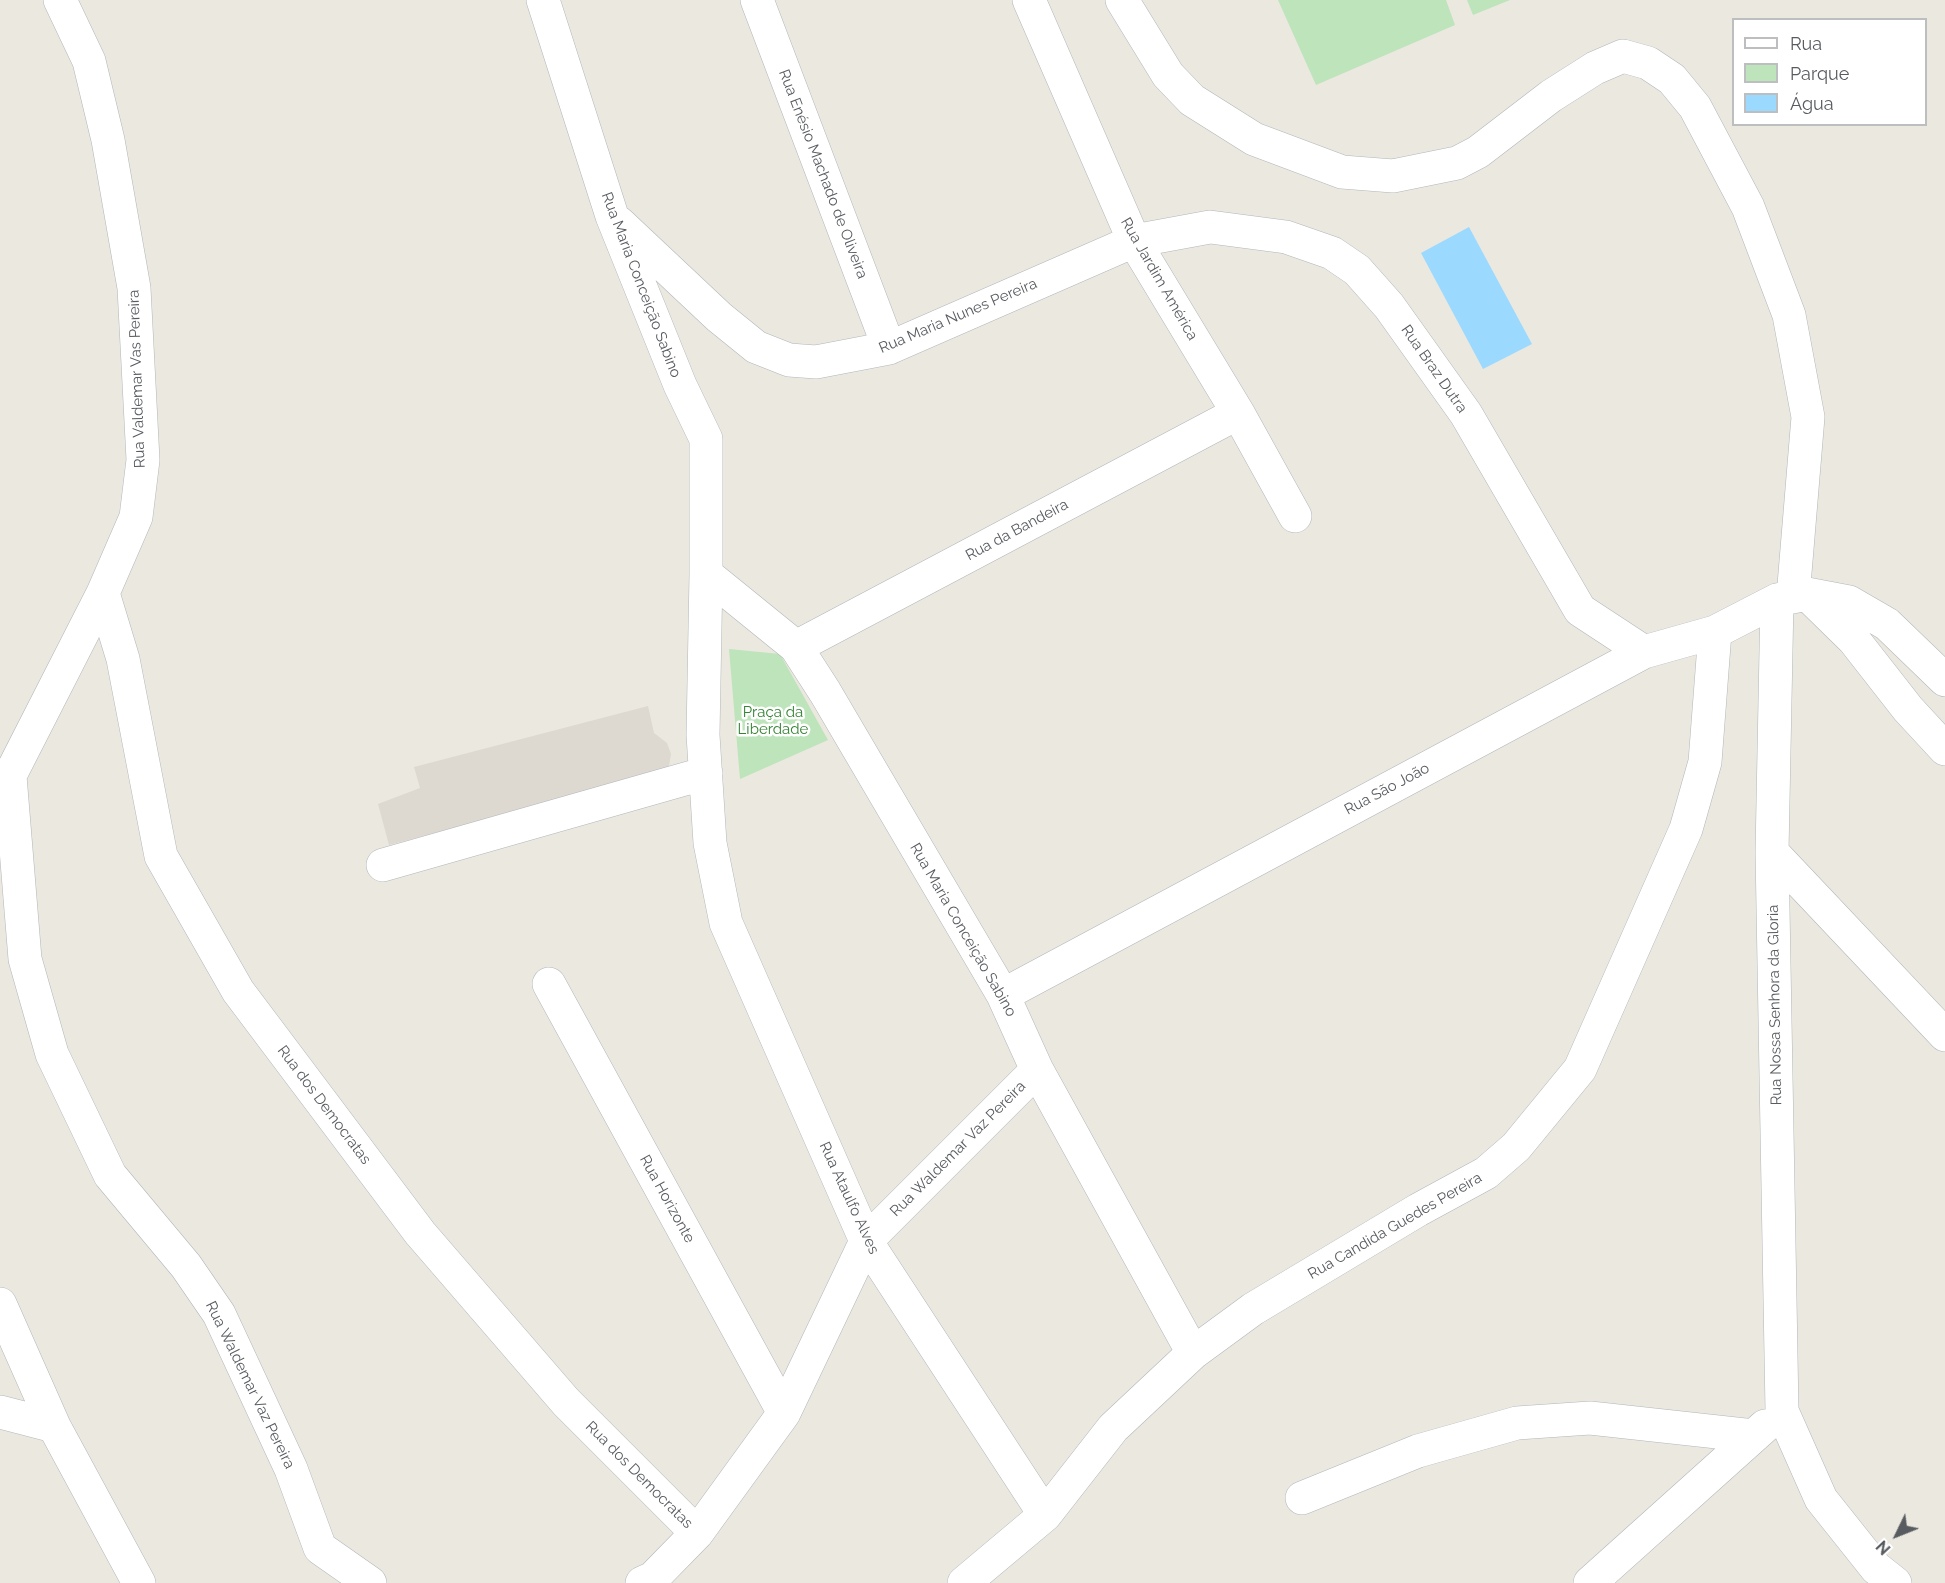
<!DOCTYPE html>
<html>
<head>
<meta charset="utf-8">
<style>
	body { margin:0 }
	#map { position:relative; width:1945px; height:1583px; overflow:hidden; background:#ebe8df; font-family:Raleway,sans-serif }
	canvas { display:block }
	.legend { position:absolute; left:1732px; top:18px; width:195px; height:108px; box-sizing:border-box; background:#fff; border:2px solid #bcbebf; margin:0; padding:8px 10px; list-style:none; font-size:18px; color:#585c60 }
	.legend li { display:flex; align-items:center; gap:12px; height:30px }
	.legend b { width:30px; border:2px solid #bcbebf }
	.north { position:absolute; left:1867px; top:1505px; width:60px; height:60px; -webkit-text-stroke:4px #fff; paint-order:stroke; rotate:227deg; font-size:16px; font-weight:700; line-height:24px; text-align:center; color:#585c60 }
	.north::after { content:''; display:block; margin:auto; width:21px; height:27px; background:#585c60; clip-path:polygon(50% 0,100% 100%,50% 72%,0 100%) }
</style>
</head>
<body>
<div id="map">
<canvas width="1945" height="1583"></canvas>
<ul class="legend">
<li><b style="height:8px;background:#fff"></b>Rua</li>
<li><b style="height:16px;background:#bde4ba"></b>Parque</li>
<li><b style="height:16px;background:#9bd9ff"></b>Água</li>
</ul>
<div class="north">N</div>
</div>
<script>
const ctx = document.querySelector('canvas').getContext('2d');
ctx.lineJoin = 'round';
function fill(path, color) { ctx.fillStyle = color; ctx.fill(path, 'evenodd'); }
const shape = rows => new Path2D(rows.map(r => 'M' + r).join(''));
function trace(path, color, width, dash) { ctx.strokeStyle = color; ctx.lineWidth = width; ctx.lineCap = dash ? 'butt' : 'round'; ctx.setLineDash(dash || []); ctx.stroke(path); }
function label(font, color, halo, rows, align = 'center') {
  ctx.font = font + ' Raleway,sans-serif'; ctx.lineWidth = 5; ctx.setLineDash([]); ctx.textBaseline = 'middle'; ctx.strokeStyle = halo; ctx.fillStyle = color; for (const [text, x, y, turn = 0] of rows) {
    ctx.save(); ctx.translate(x, y); ctx.rotate((+turn || 0) * Math.PI / 180); ctx.textAlign = isNaN(turn) ? turn : align; if (halo) ctx.strokeText(text, 0, 0); ctx.fillText(text, 0, 0); ctx.restore();
  }
}
fill(shape([
	[648,706,654,733,667,743,671,754,669,766,663,773,389,845,378,804,420,788,414,767]
]), '#ddd9d0');
fill(shape([
	[1278,0,1446,0,1455,25,1316,85],
	[1467,0,1510,0,1473,15],
	[729,649,780,654,828,740,740,779]
]), '#bde4ba');
fill(shape([
	[1469,227,1532,344,1483,369,1421,253]
]), '#9bd9ff');
const minor = shape([
	[543,0,612,216,680,385,706,439,706,574,796,647,825,692,1003,995,1037,1070,1193,1353],
	[757,0,889,348],
	[1029,0,1134,241,1238,413,1295,516],
	[1122,0,1168,75,1192,100,1254,139,1342,172,1393,176,1457,163,1478,152,1551,96,1595,68,1623,56,1648,63,1672,79,1695,107,1748,207,1789,315,1808,417,1793,597],
	[619,223,719,317,756,347,789,360,816,362,889,348,1134,241,1210,227,1286,237,1332,253,1357,270,1389,306,1466,414,1580,610,1644,652],
	[706,574,703,735,710,843,726,923,866,1241,1045,1515],
	[103,593,123,659,161,856,238,991,420,1233,566,1402,697,1533],
	[1807,594,1854,640,1908,709,1945,749],
	[1777,600,1772,852,1782,1411,1821,1499,1876,1568,1895,1583],
	[796,647,1238,413],
	[10,776,25,959,52,1054,110,1175,186,1266,219,1314,291,1469,320,1548,370,1583],
	[0,795,103,593,136,517,143,460,134,288,108,140,89,61,60,0],
	[1772,852,1945,1035],
	[383,865,706,773],
	[549,984,784,1413],
	[1003,995,1644,652,1715,632,1777,600,1807,594,1849,602,1887,624,1945,680],
	[0,1304,54,1426,139,1583],
	[0,1412,54,1426],
	[1302,1498,1418,1451,1517,1423,1590,1418,1754,1436],
	[642,1583,653,1578,697,1533,784,1413,866,1241,1037,1070],
	[964,1583,1045,1515,1113,1428,1193,1353,1253,1309,1418,1210,1486,1173,1516,1147,1580,1069,1686,829,1705,762,1715,632],
	[1590,1583,1765,1426]
]);
trace(minor, '#b2b6ba', 34);
trace(minor, '#fff', 33);
label('15px', '#585c60', '#fff', [
	["Rua Enésio Machado de Oliveira",823,174,69],
	["Rua Jardim América",1159,279,60],
	["Rua Maria Conceição Sabino",641,285,69],
	["Rua Maria Nunes Pereira",958,316,-23],
	["Rua Braz Dutra",1434,369,55],
	["Rua Valdemar Vas Pereira",137,379,-92],
	["Rua da Bandeira",1017,530,-28],
	["Rua São João",1387,789,-28],
	["Rua Maria Conceição Sabino",963,930,60],
	["Rua Nossa Senhora da Gloria",1775,1005,-91],
	["Rua dos Democratas",324,1105,53],
	["Rua Waldemar Vaz Pereira",958,1149,-45],
	["Rua Ataulfo Alves",849,1198,65],
	["Rua Horizonte",667,1199,61],
	["Rua Candida Guedes Pereira",1395,1226,-30],
	["Rua Waldemar Vaz Pereira",250,1385,64],
	["Rua dos Democratas",639,1475,45]
]);
label('15px', '#358334', '#fff', [
	["Praça da",773,712],
	["Liberdade",773,729]
]);
</script>
</body>
</html>
